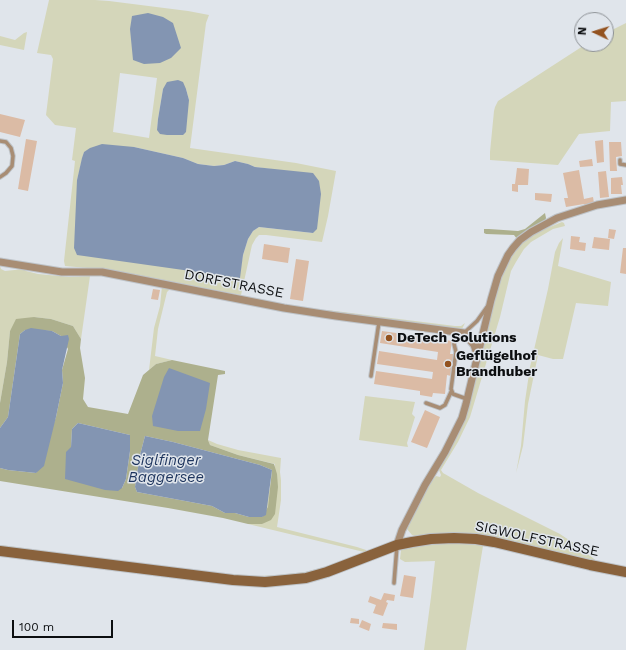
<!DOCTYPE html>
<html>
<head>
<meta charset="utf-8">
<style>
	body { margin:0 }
	#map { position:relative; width:626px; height:650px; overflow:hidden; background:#e0e5eb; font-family:"Work Sans",sans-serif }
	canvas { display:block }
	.north { position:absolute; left:574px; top:12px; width:40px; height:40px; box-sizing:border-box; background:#e0e5eb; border:1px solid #8b8f93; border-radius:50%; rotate:274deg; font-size:11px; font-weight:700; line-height:16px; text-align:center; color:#0c0e10 }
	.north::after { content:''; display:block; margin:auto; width:14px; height:18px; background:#93521f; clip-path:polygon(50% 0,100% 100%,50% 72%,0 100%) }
	.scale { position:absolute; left:12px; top:620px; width:101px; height:18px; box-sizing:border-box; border:2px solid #0c0e10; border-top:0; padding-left:5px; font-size:12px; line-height:14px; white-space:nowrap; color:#0c0e10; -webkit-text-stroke:3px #e0e5eb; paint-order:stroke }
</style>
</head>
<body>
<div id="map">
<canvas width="626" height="650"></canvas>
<div class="north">N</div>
<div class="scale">100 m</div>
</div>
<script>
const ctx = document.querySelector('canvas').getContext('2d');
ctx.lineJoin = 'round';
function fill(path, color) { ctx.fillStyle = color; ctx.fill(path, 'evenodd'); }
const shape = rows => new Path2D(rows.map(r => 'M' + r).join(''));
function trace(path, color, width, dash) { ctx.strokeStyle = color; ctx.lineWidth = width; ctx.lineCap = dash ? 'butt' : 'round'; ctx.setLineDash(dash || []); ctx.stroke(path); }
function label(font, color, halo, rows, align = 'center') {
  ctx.font = font + ' "Work Sans",sans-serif'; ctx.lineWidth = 3; ctx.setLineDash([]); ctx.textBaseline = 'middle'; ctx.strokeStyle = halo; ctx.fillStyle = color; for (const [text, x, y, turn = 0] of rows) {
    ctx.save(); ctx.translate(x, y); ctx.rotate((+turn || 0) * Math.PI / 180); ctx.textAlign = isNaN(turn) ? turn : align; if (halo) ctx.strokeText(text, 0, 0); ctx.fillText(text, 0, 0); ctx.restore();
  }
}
fill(shape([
	[49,0,95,0,109,1,188,11,209,15,206,23,190,148,296,163,336,171,328,216,322,242,266,235,259,235,256,238,252,245,241,295,153,278,110,270,65,266,64,261,75,161,72,160,76,128,55,125,46,115,53,59,51,55,37,53],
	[120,73,157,78,149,138,113,132],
	[163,89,186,89,189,100,157,130,158,119],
	[134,147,183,158,198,164,214,166,224,165,235,161,248,164,255,167,271,169,313,233,259,227,253,231,248,239,243,255,239,278,77,197,77,180,84,152],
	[626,23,626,101,611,102,610,131,579,134,558,165,490,160,490,152,494,111,495,107,498,101,583,46,586,44,606,44,606,33],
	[27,32,24,50,0,45,0,36,15,40,24,33],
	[562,222,564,223,565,226,553,229,531,242,524,249,516,262,511,271,500,317,470,417,458,442,441,470,443,473,478,493,560,534,578,546,599,563,509,541,418,537,412,535,407,529,408,526,410,525,408,522,432,481,436,476,440,477,441,475,439,470,458,434,463,422,469,405,496,293,502,273,511,256,523,241,540,231],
	[563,238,558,266,611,282,608,306,576,303,563,359,553,359,538,355,528,404,523,446,516,473,521,446,525,401,530,367,548,289,555,252,559,243],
	[0,266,1,269,5,271,24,269,26,271,38,274,69,277,90,276,81,339,73,326,51,319,34,317,10,331,7,362,0,403],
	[162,286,176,289,173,290,170,289,167,292,158,329,155,356,172,360,156,364,149,370,154,328,160,306],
	[327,310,455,326,461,326,465,323,462,329,460,329,433,325,327,312],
	[365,396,415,402,412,414,415,417,407,443,408,447,359,440],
	[208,440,217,444,238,450,281,458,280,472,281,480,281,500,277,527,357,547,366,550,366,552,338,565,294,576,251,578,0,548,0,545,90,557,213,573,258,576,279,575,305,572,329,566,363,553,364,552,248,524,262,524,275,464,238,455,210,445],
	[455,542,492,545,595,571,574,567,499,548,483,546,466,650,424,650,431,597,435,561,405,562,400,559,401,550,403,548,413,545]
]), '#d4d6ba');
fill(shape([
	[545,213,546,218,545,221,517,239,514,235,486,234,484,233,484,229,489,229,518,231,525,229],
	[34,317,51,319,73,326,81,339,80,348,85,378,83,399,88,407,128,414,143,375,156,364,172,360,225,371,225,374,218,375,208,440,210,445,238,455,274,464,277,474,278,487,275,514,271,520,262,524,248,524,223,518,168,508,0,481,0,468,8,470,36,473,56,417,63,383,62,370,68,349,61,336,52,331,25,330,20,334,8,417,0,428,0,403,7,362,10,331,16,319],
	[78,423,130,435,130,451,126,479,122,488,71,447,72,429],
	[145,436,173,442,260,465,272,470,268,507,262,517,249,517,235,513,225,513,212,506,137,492,135,487,140,455]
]), '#adb08d');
fill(shape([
	[148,13,163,17,173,23,181,48,171,58,160,63,144,64,133,60,130,29,132,16],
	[178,80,183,82,186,89,189,100,186,132,183,135,167,135,160,134,157,130,158,119,163,89,167,82],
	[102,144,134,147,183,158,198,164,214,166,224,165,235,161,248,164,255,167,313,173,319,181,321,194,317,229,313,233,259,227,253,231,248,239,243,255,240,278,77,255,74,248,77,180,82,158,84,152,90,148],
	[31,328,52,331,61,336,68,335,69,339,62,370,63,383,56,417,44,466,36,473,8,470,0,468,0,428,8,417,20,334,25,330],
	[169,368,210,383,206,409,200,431,178,431,153,426,152,416,164,377],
	[78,423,130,435,130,451,126,479,122,488,118,491,105,490,65,479,66,452,71,447,72,429],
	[145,436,173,442,260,465,272,470,266,515,262,517,249,517,235,513,225,513,212,506,137,492,135,487,140,455]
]), '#8395b2');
fill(shape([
	[0,114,25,120,20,137,0,132],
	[26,139,37,141,28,191,18,189],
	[603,140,604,162,597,163,595,141],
	[609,142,621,142,622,156,616,157,617,171,610,171],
	[592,159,593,166,580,167,579,161],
	[517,168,529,169,528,185,518,185,518,192,512,191,512,184,515,184],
	[579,170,584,199,593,197,594,203,585,205,584,204,566,207,564,198,568,198,563,173],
	[606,171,609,197,600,198,598,172],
	[622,177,623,185,621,185,622,194,611,194,611,178],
	[535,193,552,194,551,202,535,200],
	[609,229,616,230,614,239,608,238],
	[571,236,580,237,579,242,586,243,585,251,570,249],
	[594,237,610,239,609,250,592,248],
	[264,244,290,248,288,263,262,259],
	[623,248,626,248,626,274,620,273],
	[296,259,309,261,303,301,290,299],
	[153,289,160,290,158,300,151,299],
	[382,331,452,341,450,354,454,354,451,376,447,375,445,394,433,393,432,397,420,395,420,391,374,384,376,371,432,379,433,372,377,364,379,351,437,360,438,352,380,343],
	[425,410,440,417,427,448,411,442],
	[404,575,416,577,413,598,400,596],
	[384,593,395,595,394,601,387,600,386,602,388,603,383,616,373,613,376,605,368,602,370,596,381,600],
	[351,618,359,619,359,624,350,623],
	[362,620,371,624,369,631,359,627],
	[383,623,397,624,397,630,382,628]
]), '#dbbba5');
const lane = shape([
	[0,141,6,142,11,148,13,156,12,166,6,173,0,177],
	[620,160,620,164,626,165],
	[458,332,454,344,456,352,451,389,453,394,467,399],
	[464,333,477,321,487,307],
	[371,376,379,322],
	[426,403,440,408,445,405,451,392],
	[394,583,397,546]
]);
const street = shape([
	[0,262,62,272,102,272,284,308,336,316,464,333,474,345,477,354],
	[397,545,402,530,425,485,445,452,462,418,466,404,491,300,498,276,508,255,513,248,520,240,531,232,557,218,597,205,626,200]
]);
const secondary = shape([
	[0,551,233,580,265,582,306,578,327,572,397,545,412,542,431,539,454,538,476,539,494,542,590,565,626,572]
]);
trace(lane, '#bec3c8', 5.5);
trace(street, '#bec3c8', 9);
trace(secondary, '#bec3c8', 12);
trace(lane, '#a88d74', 3.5);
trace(street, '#a88d74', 7);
trace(secondary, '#89623c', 10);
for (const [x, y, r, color] of [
	[389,338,4,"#93521f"],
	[448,364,4,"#93521f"]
]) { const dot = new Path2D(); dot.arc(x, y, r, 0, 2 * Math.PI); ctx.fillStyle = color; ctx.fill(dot); trace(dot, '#e0e5eb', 1.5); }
label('14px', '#0c0e10', '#e0e5eb', [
	["DORFSTRASSE",234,284,11],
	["SIGWOLFSTRASSE",537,539,12]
]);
label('bold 14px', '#0c0e10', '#e0e5eb', [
	["DeTech Solutions",397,338],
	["Geflügelhof",456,356],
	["Brandhuber",456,372]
], 'left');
label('italic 15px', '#1e355e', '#e0e5eb', [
	["Siglfinger",166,461],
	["Baggersee",166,478]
]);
</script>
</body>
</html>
